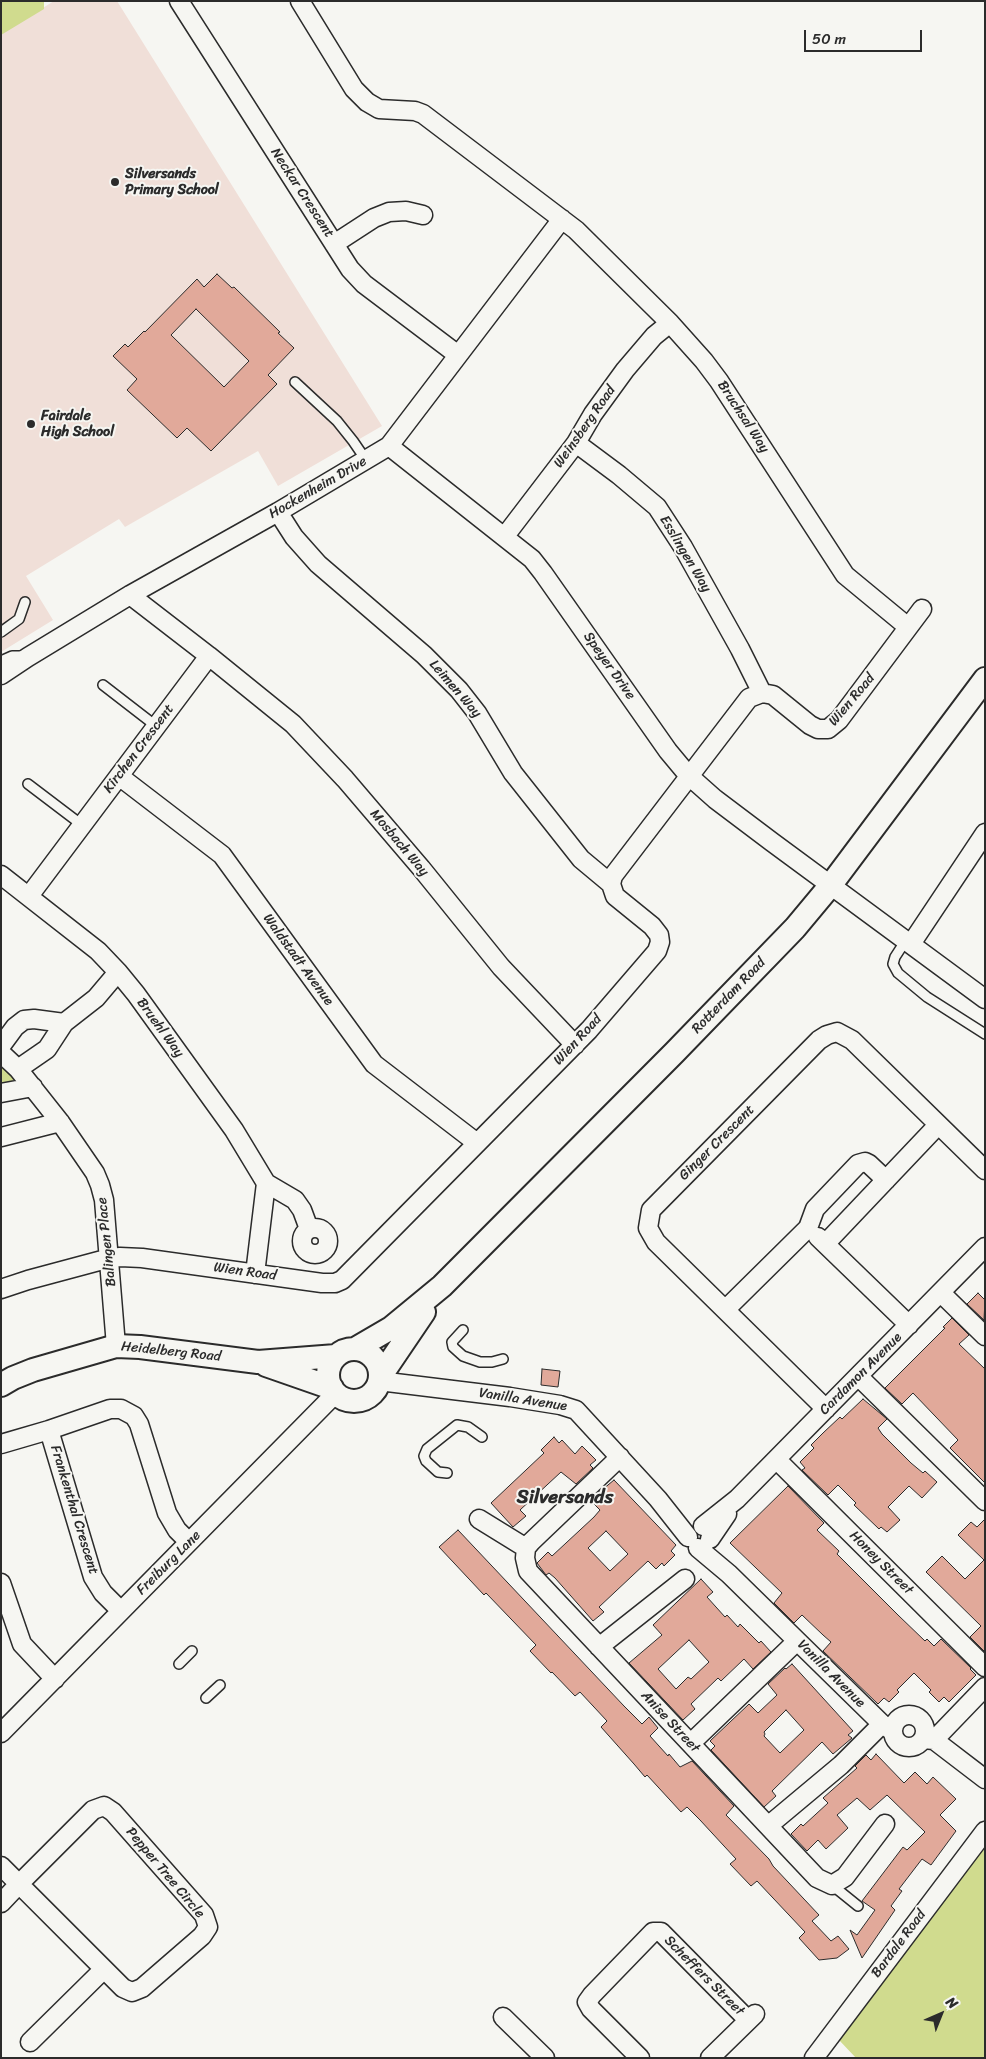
<!DOCTYPE html>
<html>
<head>
<meta charset="utf-8">
<style>
	body { margin:0 }
	#map { position:relative; width:986px; height:2059px; overflow:hidden; background:#f6f6f2; font-family:Sriracha,sans-serif }
	canvas { display:block }
	.frame { position:absolute; inset:0; border:2px solid #2b2b2b; pointer-events:none }
	.north { position:absolute; left:916px; top:1989px; width:50px; height:50px; -webkit-text-stroke:4px #f6f6f2; paint-order:stroke; rotate:44deg; font-size:14px; font-weight:700; line-height:20px; text-align:center; color:#2b2b2b }
	.north::after { content:''; display:block; margin:auto; width:18px; height:22px; background:#2b2b2b; clip-path:polygon(50% 0,100% 100%,50% 72%,0 100%) }
	.scale { position:absolute; left:804px; top:30px; width:118px; height:22px; box-sizing:border-box; border:2px solid #2b2b2b; border-top:0; padding-left:6px; font-size:15px; line-height:18px; white-space:nowrap; color:#2b2b2b; -webkit-text-stroke:4px #f6f6f2; paint-order:stroke }
</style>
</head>
<body>
<div id="map">
<canvas width="986" height="2059"></canvas>
<div class="frame"></div>
<div class="north">N</div>
<div class="scale">50 m</div>
</div>
<script>
const ctx = document.querySelector('canvas').getContext('2d');
ctx.lineJoin = 'round';
function fill(path, color) { ctx.fillStyle = color; ctx.fill(path, 'evenodd'); }
const shape = rows => new Path2D(rows.map(r => 'M' + r).join(''));
function trace(path, color, width, dash) { ctx.strokeStyle = color; ctx.lineWidth = width; ctx.lineCap = dash ? 'butt' : 'round'; ctx.setLineDash(dash || []); ctx.stroke(path); }
function label(font, color, halo, rows, align = 'center') {
  ctx.font = font + ' Sriracha,sans-serif'; ctx.lineWidth = 4; ctx.setLineDash([]); ctx.textBaseline = 'middle'; ctx.strokeStyle = halo; ctx.fillStyle = color; for (const [text, x, y, turn = 0] of rows) {
    ctx.save(); ctx.translate(x, y); ctx.rotate((+turn || 0) * Math.PI / 180); ctx.textAlign = isNaN(turn) ? turn : align; if (halo) ctx.strokeText(text, 0, 0); ctx.fillText(text, 0, 0); ctx.restore();
  }
}
fill(shape([
	[54,1,117,1,382,426,278,486,258,451,125,527,119,519,26,576,53,620,1,652,1,34]
]), '#f0dfd8');
fill(shape([
	[1,1,44,1,44,9,1,35],
	[1,1061,14,1074,13,1081,9,1088,1,1092],
	[985,1846,985,2058,856,2058,839,2040]
]), '#d0db8e');
const building = shape([
	[217,274,232,288,234,287,280,332,278,333,294,348,268,375,277,384,211,451,187,428,177,438,127,390,137,379,113,356,125,344,128,347,144,331,145,332,197,279,204,287,217,274],
	[196,309,249,361,224,387,171,335,196,309],
	[978,1293,985,1300,984,1320,967,1304,978,1293],
	[952,1318,969,1335,959,1344,985,1369,985,1483,950,1448,958,1440,913,1393,902,1404,885,1388,945,1328,943,1327,952,1318],
	[542,1369,560,1371,558,1387,541,1385,542,1369],
	[863,1399,887,1419,878,1428,882,1434,911,1463,923,1473,925,1471,937,1482,922,1498,909,1486,888,1507,900,1520,887,1532,881,1527,879,1529,854,1505,856,1503,838,1485,828,1495,802,1470,805,1468,800,1462,814,1448,811,1445,823,1433,840,1417,842,1419,863,1399],
	[554,1437,559,1443,562,1440,575,1454,582,1446,596,1460,590,1465,593,1468,576,1484,561,1472,520,1510,526,1516,513,1527,491,1503,544,1453,541,1450,554,1437],
	[614,1480,676,1545,671,1551,675,1555,664,1566,662,1563,656,1569,648,1561,599,1607,604,1612,593,1621,555,1578,549,1573,546,1575,537,1563,548,1552,552,1556,594,1517,600,1510,590,1500,614,1480],
	[606,1531,628,1554,610,1571,588,1548,606,1531],
	[788,1486,824,1523,817,1530,839,1551,837,1554,898,1615,925,1641,927,1639,934,1646,941,1639,971,1668,970,1669,976,1675,949,1702,944,1697,939,1702,929,1692,931,1690,914,1673,897,1690,899,1692,889,1702,884,1698,878,1704,823,1651,831,1642,823,1635,802,1615,794,1623,774,1603,782,1593,730,1543,788,1486],
	[985,1519,985,1652,970,1637,981,1626,926,1572,942,1556,965,1579,984,1560,958,1535,971,1522,977,1527,985,1519],
	[458,1530,624,1706,642,1724,649,1717,658,1728,650,1736,668,1756,669,1754,680,1767,692,1761,734,1806,726,1815,769,1859,773,1866,819,1915,812,1921,831,1941,838,1936,849,1949,837,1958,819,1960,799,1938,805,1932,757,1881,751,1886,730,1864,736,1859,700,1820,687,1807,681,1812,647,1775,645,1777,634,1764,601,1727,607,1721,580,1692,575,1696,552,1672,551,1673,530,1651,536,1645,486,1593,484,1595,439,1547,458,1530],
	[701,1579,713,1592,707,1597,725,1617,727,1615,738,1627,740,1624,759,1643,761,1641,771,1652,753,1669,744,1659,721,1681,718,1678,691,1704,695,1709,683,1720,629,1663,662,1635,653,1625,701,1579],
	[689,1640,709,1662,691,1679,688,1677,676,1689,658,1669,689,1640],
	[792,1664,853,1731,848,1735,852,1738,833,1754,822,1742,772,1791,776,1796,764,1807,711,1750,715,1746,710,1741,749,1704,758,1713,777,1695,768,1684,785,1668,786,1669,792,1664],
	[786,1710,804,1730,780,1753,764,1736,765,1734,764,1732,786,1710],
	[876,1754,904,1783,915,1772,927,1784,933,1777,956,1799,940,1815,956,1831,931,1865,922,1859,899,1889,902,1891,891,1906,895,1910,862,1958,850,1930,857,1935,875,1910,862,1901,903,1847,907,1850,925,1832,887,1795,870,1810,857,1798,837,1815,848,1828,826,1849,818,1840,807,1851,791,1834,801,1824,803,1826,828,1803,823,1798,857,1768,855,1766,866,1755,871,1760,876,1754]
]);
fill(building, '#e1a99a');
trace(building, '#2b2b2b', 1);
const service = shape([
	[295,382,337,421,353,441,366,460],
	[1,632,19,619,25,602],
	[1,661,12,656,25,656],
	[103,685,156,726],
	[28,784,82,825],
	[906,940,895,957,893,964,898,973,927,997,985,1034],
	[463,1330,452,1342,453,1347,463,1356,480,1362,492,1362,503,1359],
	[447,1473,438,1472,426,1461,424,1456,427,1449,457,1425,468,1427,482,1437],
	[179,1664,192,1651],
	[206,1698,220,1685],
	[832,1885,858,1906]
]);
const minor = shape([
	[179,1,350,269,364,284,458,355],
	[300,1,354,89,367,102,379,109,415,111,423,114,576,230,670,323,704,361,719,381,845,575,908,627],
	[334,244,374,218,389,212,406,211,423,215],
	[576,443,619,475,657,507,683,547,740,649,762,693],
	[389,446,532,559,543,573,668,751,688,775,715,799,772,842,985,999],
	[278,512,294,537,318,564,424,655,459,690,477,713,513,773,581,859,611,884],
	[505,536,576,443,593,414,625,370,654,336,670,323],
	[130,595,209,656,293,724,345,779,421,868,501,967,575,1045],
	[1,675,28,657,130,595,278,512,389,446,562,219],
	[119,776,222,855,374,1064,477,1143],
	[1,875,98,951,118,972,136,994,234,1130,266,1183,295,1200,302,1210,309,1229],
	[29,896,209,656],
	[911,944,985,833],
	[1,1046,15,1027,24,1020,34,1019,64,1023],
	[1,1053,18,1069,60,1122,95,1173,100,1185,104,1200,116,1346],
	[18,1069,47,1049,64,1023,96,998,118,972],
	[1,1093,33,1087],
	[1,1137,60,1122],
	'302 1241a13 13 0 1 1 26 0a13 13 0 1 1-26 0Z',
	[818,1237,909,1325],
	[826,1243,938,1125],
	[255,1274,266,1183],
	[1,1289,28,1280,110,1258,120,1257,142,1258,322,1283,335,1283,342,1280,589,1030,657,951,660,942,659,935,652,926,615,896,611,884,613,876,749,698,762,693,773,695,810,725,818,729,828,729,839,720,922,609],
	[941,1293,985,1336],
	[726,1309,808,1228,815,1209,858,1164,865,1162,869,1164,886,1180],
	[859,1377,985,1501],
	[379,1381,510,1397,560,1405,576,1410,658,1499,688,1537],
	[826,1409,656,1242,648,1228,651,1210,819,1040,827,1035,837,1032,852,1040,985,1170],
	[1,1444,49,1430],
	[620,1457,531,1542,526,1548,525,1558,528,1571,817,1878,832,1885,845,1877,885,1824],
	[777,1460,985,1667],
	[479,1519,526,1548],
	[703,1526,737,1499,985,1247],
	[710,1539,727,1514],
	[698,1548,729,1574,882,1724,892,1731],
	[1,1583,22,1644,55,1679],
	[121,1611,103,1593,93,1577,49,1430,110,1409,121,1409,134,1416,139,1424,167,1513,177,1530,189,1542],
	[599,1647,685,1579],
	'893 1731a16 16 0 1 1 32 0a16 16 0 1 1-32 0Z',
	[1,1733,336,1393],
	[923,1739,934,1740,985,1687],
	[934,1740,985,1779],
	[691,1743,797,1641],
	[768,1826,841,1765,882,1724],
	[1,1866,123,1988,132,1992,142,1988,202,1936,208,1927,204,1915,113,1812,104,1806,93,1810,19,1884,1,1903],
	[503,2017,545,2058],
	[30,2042,104,1969],
	[640,2058,591,2009,587,2002,592,1995,653,1932,661,1932,748,2020],
	[710,2058,755,2014],
	[814,2058,985,1831]
]);
const tertiary = shape([
	[355,1349,391,1328,442,1286,674,1053,795,928,830,886,985,679],
	'328 1375a26 26 0 1 1 52 0a26 26 0 1 1-52 0Z',
	[266,1365,332,1388],
	[380,1377,424,1312],
	[1,1385,13,1378,33,1370,116,1346,140,1347,258,1362,336,1356]
]);
trace(service, '#2b2b2b', 12);
trace(minor, '#2b2b2b', 21);
trace(tertiary, '#2b2b2b', 26);
trace(service, '#f6f6f2', 9);
trace(minor, '#f6f6f2', 18);
trace(tertiary, '#f6f6f2', 22);
for (const [x, y, r, color] of [
	[115,182,5,"#2b2b2b"],
	[31,424,5,"#2b2b2b"]
]) { const dot = new Path2D(); dot.arc(x, y, r, 0, 2 * Math.PI); ctx.fillStyle = color; ctx.fill(dot); trace(dot, '#f6f6f2', 2); }
label('bold 14px', '#2b2b2b', '#f6f6f2', [
	["Silversands",125,174],
	["Primary School",125,190],
	["Fairdale",41,416],
	["High School",41,432]
], 'left');
label('14px', '#2b2b2b', '#f6f6f2', [
	["Neckar Crescent",302,193,57],
	["Bruchsal Way",743,417,57],
	["Weinsberg Road",585,427,-55],
	["Hockenheim Drive",318,488,-30],
	["Esslingen Way",685,554,59],
	["Speyer Drive",609,666,55],
	["Leimen Way",455,689,49],
	["Wien Road",852,700,-50],
	["Kirchen Crescent",139,749,-53],
	["Mosbach Way",399,843,50],
	["Waldstadt Avenue",298,960,54],
	["Rotterdam Road",729,996,-46],
	["Bruehl Way",160,1028,54],
	["Wien Road",578,1040,-47],
	["Ginger Crescent",717,1143,-45],
	["Balingen Place",107,1242,-96],
	["Wien Road",245,1272,8],
	["Heidelberg Road",171,1352,6],
	["Cardamon Avenue",861,1374,-45],
	["Vanilla Avenue",523,1400,9],
	["Frankenthal Crescent",74,1510,73],
	["Freiburg Lane",169,1563,-45],
	["Honey Street",881,1563,45],
	["Vanilla Avenue",831,1674,45],
	["Anise Street",670,1722,47],
	["Pepper Tree Circle",165,1873,50],
	["Bardale Road",899,1944,-53],
	["Scheffers Street",704,1976,45]
]);
label('bold 19px', '#2b2b2b', '#f6f6f2', [
	["Silversands",565,1498]
]);
</script>
</body>
</html>
